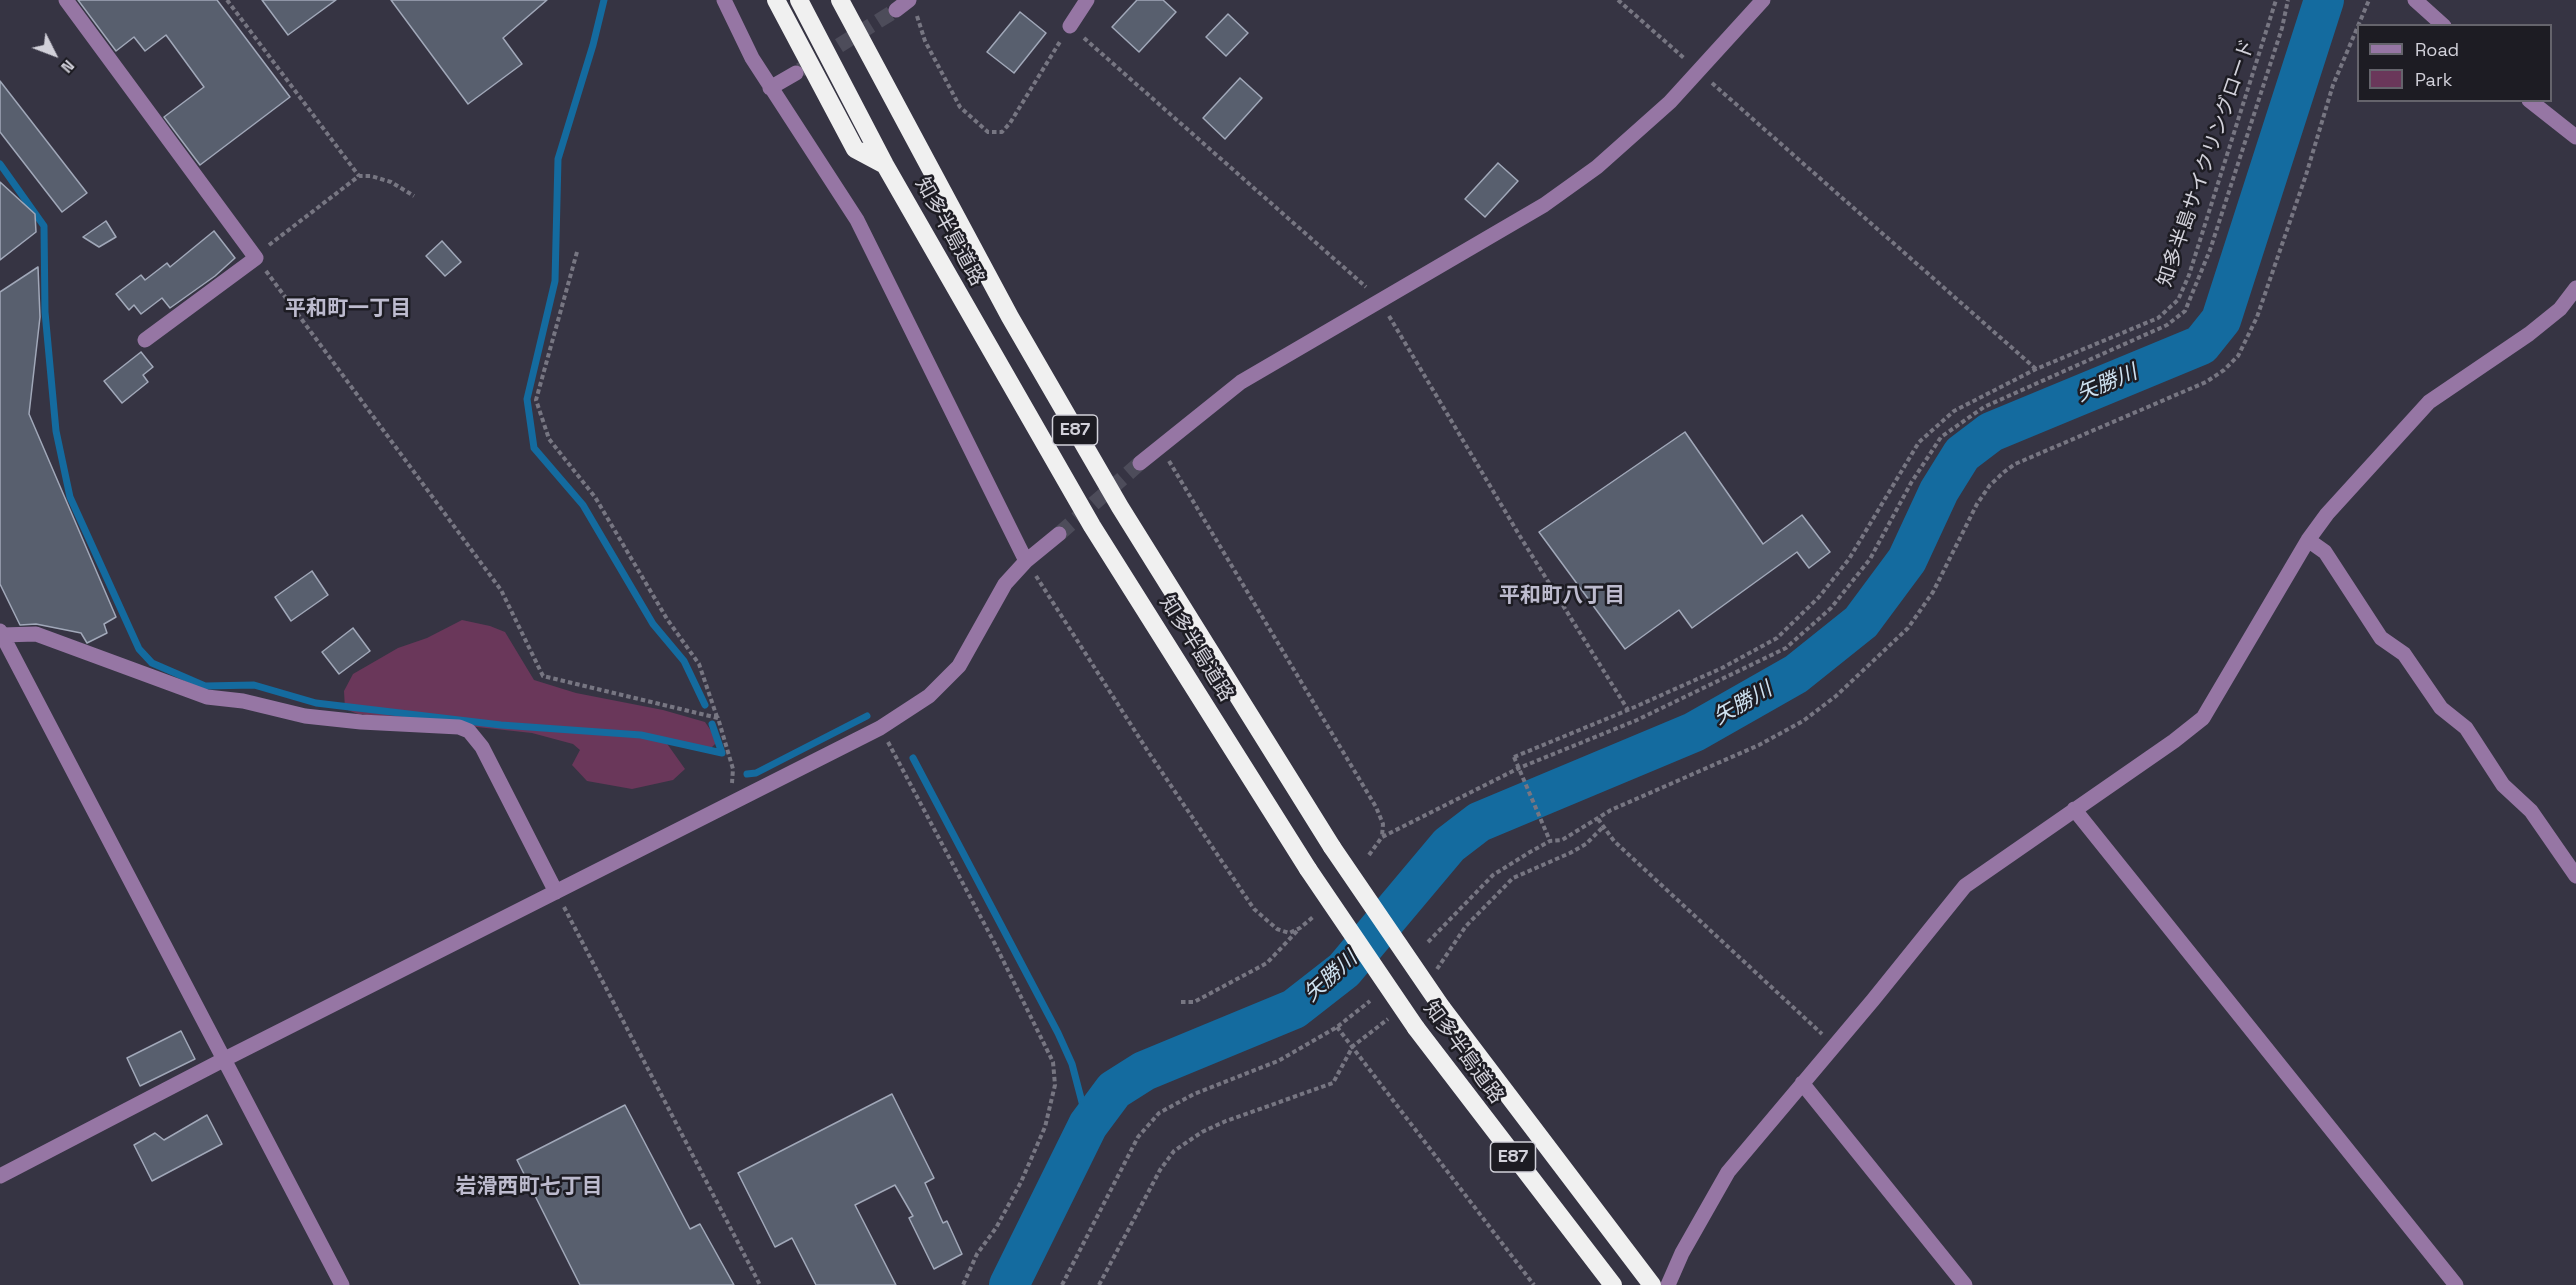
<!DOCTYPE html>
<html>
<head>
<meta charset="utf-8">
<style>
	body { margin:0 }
	#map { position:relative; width:2576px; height:1285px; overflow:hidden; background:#363443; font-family:"Space Grotesk",sans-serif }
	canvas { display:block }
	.legend { position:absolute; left:2357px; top:24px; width:195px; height:78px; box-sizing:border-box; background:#1d1c23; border:2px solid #65646c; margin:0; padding:8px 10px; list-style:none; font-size:18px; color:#d2d1da }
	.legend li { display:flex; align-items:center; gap:12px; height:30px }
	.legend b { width:30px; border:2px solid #65646c }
	.north { position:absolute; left:24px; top:24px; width:60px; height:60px; -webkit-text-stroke:4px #1d1c23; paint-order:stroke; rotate:132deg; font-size:16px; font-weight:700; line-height:24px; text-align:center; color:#d2d1da }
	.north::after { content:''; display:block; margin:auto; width:21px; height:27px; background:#d2d1da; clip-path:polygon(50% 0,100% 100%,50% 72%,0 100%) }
</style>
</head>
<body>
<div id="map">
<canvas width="2576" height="1285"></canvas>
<ul class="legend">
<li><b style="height:8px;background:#9676a4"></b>Road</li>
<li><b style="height:16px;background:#6a375a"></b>Park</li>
</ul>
<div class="north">N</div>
</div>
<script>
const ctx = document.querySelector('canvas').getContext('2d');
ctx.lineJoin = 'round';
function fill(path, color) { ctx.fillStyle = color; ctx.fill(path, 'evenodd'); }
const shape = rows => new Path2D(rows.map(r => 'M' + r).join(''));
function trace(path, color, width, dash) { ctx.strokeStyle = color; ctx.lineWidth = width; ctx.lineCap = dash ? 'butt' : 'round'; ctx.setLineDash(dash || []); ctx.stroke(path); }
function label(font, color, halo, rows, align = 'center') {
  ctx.font = font + ' "Space Grotesk","Noto Sans JP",sans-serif'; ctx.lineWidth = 5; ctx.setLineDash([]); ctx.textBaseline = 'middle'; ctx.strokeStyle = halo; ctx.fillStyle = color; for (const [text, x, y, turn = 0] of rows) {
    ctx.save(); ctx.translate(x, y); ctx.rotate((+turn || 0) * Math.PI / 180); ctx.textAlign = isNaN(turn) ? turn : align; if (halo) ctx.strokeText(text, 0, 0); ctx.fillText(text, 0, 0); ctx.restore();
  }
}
fill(shape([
	[462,620,490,626,505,632,534,680,576,693,663,710,705,722,718,741,711,748,663,738,685,769,673,780,632,789,587,781,572,765,580,750,573,744,532,733,358,714,345,709,344,691,353,674,398,648,427,638]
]), '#6a375a');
trace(shape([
	[604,0,593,45,558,159,555,281,527,399,534,448,583,505,653,624,684,661,705,705],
	[0,164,44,226,45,312,56,431,70,497,139,649,152,663,205,686,254,685,316,703,501,725,641,735,722,753],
	[712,724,722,753],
	[913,758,1058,1033,1072,1064,1088,1125],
	[747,774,756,773,867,716]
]), '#146b9f', 7);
trace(shape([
	[1009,1285,1088,1125,1114,1090,1144,1071,1294,1009,1344,970,1449,845,1479,822,1694,732,1796,674,1861,622,1907,560,1939,491,1962,454,1991,432,2201,345,2221,320,2324,0]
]), '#146b9f', 40);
const building = shape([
	[78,0,217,0,290,97,200,165,164,117,204,87,166,35,145,51,134,37,116,51,78,0],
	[262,0,336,0,288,35,262,0],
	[391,0,547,0,503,38,522,64,468,104,391,0],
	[1137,0,1163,0,1176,12,1139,52,1112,27,1137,0],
	[1020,12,1046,33,1014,73,987,52,1020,12],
	[1228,14,1248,33,1226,56,1206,37,1228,14],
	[1240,78,1262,98,1225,139,1203,118,1240,78],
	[0,81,87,193,62,212,0,132,0,81],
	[1498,163,1518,181,1485,217,1465,199,1498,163],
	[0,182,35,214,36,232,0,260,0,182],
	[106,221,116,237,99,247,83,237,106,221],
	[214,231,235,258,215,276,170,308,162,298,141,314,134,305,129,310,116,294,141,275,145,280,167,263,170,267,214,231],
	[442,241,461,262,445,276,426,256,442,241],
	[38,267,40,317,29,414,116,617,104,624,107,633,87,643,81,633,36,624,20,625,0,584,0,292,38,267],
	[141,352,153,367,143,375,148,382,122,403,104,381,141,352],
	[1685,432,1763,544,1802,515,1830,552,1809,568,1797,552,1692,628,1679,610,1625,649,1539,532,1685,432],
	[312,571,328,595,291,621,275,597,312,571],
	[353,628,370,651,339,674,322,652,353,628],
	[181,1031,195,1059,140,1086,127,1058,181,1031],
	[892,1094,934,1178,925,1183,943,1223,947,1221,962,1254,934,1269,909,1218,913,1216,895,1185,855,1205,896,1285,816,1285,792,1238,775,1247,738,1173,892,1094],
	[625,1105,690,1229,700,1224,734,1285,580,1285,517,1160,625,1105],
	[207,1115,222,1144,152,1181,134,1145,155,1133,164,1140,207,1115]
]);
fill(building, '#585f6e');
trace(building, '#a1a8b9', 1.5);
trace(shape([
	[800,70,896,10],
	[1059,534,1140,463]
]), '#4d4c5a', 15, [15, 8]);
trace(shape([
	[227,0,359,176],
	[1618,0,1684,58],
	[917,16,925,41,960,107,988,132,1002,132,1010,123,1061,40],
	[1084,38,1366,287],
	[1712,83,2036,369],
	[269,245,359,176,371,176,391,182,414,196],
	[577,252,536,400,549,439,595,497,667,619,699,664,717,717],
	[266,271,501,590,543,676,718,718,733,769,732,783],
	[1389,316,1521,538,1628,710],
	[1169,461,1376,807,1383,824,1382,836],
	[1036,576,1149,753,1254,909,1277,929,1289,933,1300,928,1313,917],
	[888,742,995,944,1053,1062,1055,1085,1045,1127,1021,1182,996,1228,977,1254,963,1285],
	[1514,757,1628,710,1722,668,1777,638,1819,597,1849,559,1919,442,1954,411,2036,369,2158,318,2178,300,2189,275,2276,0],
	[1598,819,1614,841,1822,1034],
	[1369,855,1382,837,1519,768,1637,720,1786,648,1831,608,1870,559,1911,483,1941,437,1984,407,2167,325,2185,311,2210,250,2282,28,2288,0],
	[564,907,760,1285],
	[1428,942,1493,875,1530,852,1550,841,1562,840,1611,810,1759,745,1803,721,1836,696,1908,628,1933,592,1977,504,1990,485,2004,472,2015,464,2206,382,2224,370,2238,356,2257,317,2306,175,2333,85,2369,0],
	[1437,969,1466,926,1513,878,1570,853,1586,844,1603,827],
	[1181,1002,1194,1002,1267,963,1297,931],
	[1337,1027,1534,1285],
	[1062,1285,1138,1137,1159,1113,1194,1094,1278,1061,1337,1027,1370,1001],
	[1099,1285,1160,1170,1174,1151,1202,1132,1226,1121,1333,1083,1353,1046,1388,1019]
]), '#777682', 4, [4.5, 3]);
trace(shape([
	[66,0,256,258,145,340],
	[724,0,752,58,857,220,1026,561],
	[2415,0,2444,26],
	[896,10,909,0],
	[1070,26,1087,0],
	[770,88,796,73],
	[2529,100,2576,137],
	[1140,463,1241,382,1544,205,1597,167,1670,102,1763,0],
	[2308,540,2325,552,2381,638,2404,654,2441,708,2466,728,2503,785,2531,811,2576,876],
	[0,631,342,1285],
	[2,635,36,634,207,697,243,701,305,716,361,722,459,727,469,731,482,747,556,892],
	[2074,809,2456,1285],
	[1802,1083,1965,1285],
	[0,1176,223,1060,880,728,929,696,959,666,1005,584,1026,561,1059,534],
	[1668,1285,1682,1253,1728,1172,1873,1000,1965,886,2174,741,2203,718,2308,540,2327,514,2429,402,2529,334,2560,309,2576,288]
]), '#9676a4', 15);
trace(shape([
	[776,0,855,149,885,165],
	[799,0,885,165,1092,526,1308,869],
	[840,0,1010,317,1120,507,1332,847],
	[1442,1008,1652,1285],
	[1416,1028,1613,1285]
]), '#f0f0f0', 18);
trace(shape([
	[1514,757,1550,841]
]), '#777682', 4, [4.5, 3]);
trace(shape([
	[1332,847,1442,1008],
	[1308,869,1416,1028]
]), '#f0f0f0', 18);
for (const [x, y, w] of [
	[1075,430,45],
	[1513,1157,45]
]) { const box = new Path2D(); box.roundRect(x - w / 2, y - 15, w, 30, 4.5); ctx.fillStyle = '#1d1c23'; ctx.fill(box); trace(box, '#d2d1da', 1.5); }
label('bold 18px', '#d2d1da', null, [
	["E87",1075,430],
	["E87",1513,1157]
]);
label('20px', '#d2d1da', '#1d1c23', [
	["知多半島サイクリングロード",2207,163,-71],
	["知多半島道路",949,232,61],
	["知多半島道路",1196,649,58],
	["知多半島道路",1463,1053,54]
]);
label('bold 21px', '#bdbbce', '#1d1c23', [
	["平和町一丁目",348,309],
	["平和町八丁目",1562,596],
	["岩滑西町七丁目",529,1187]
]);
label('italic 21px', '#cfe2f1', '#1d1c23', [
	["矢勝川",2107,384,-23],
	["矢勝川",1743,704,-30],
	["矢勝川",1331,977,-42]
]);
</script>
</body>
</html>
